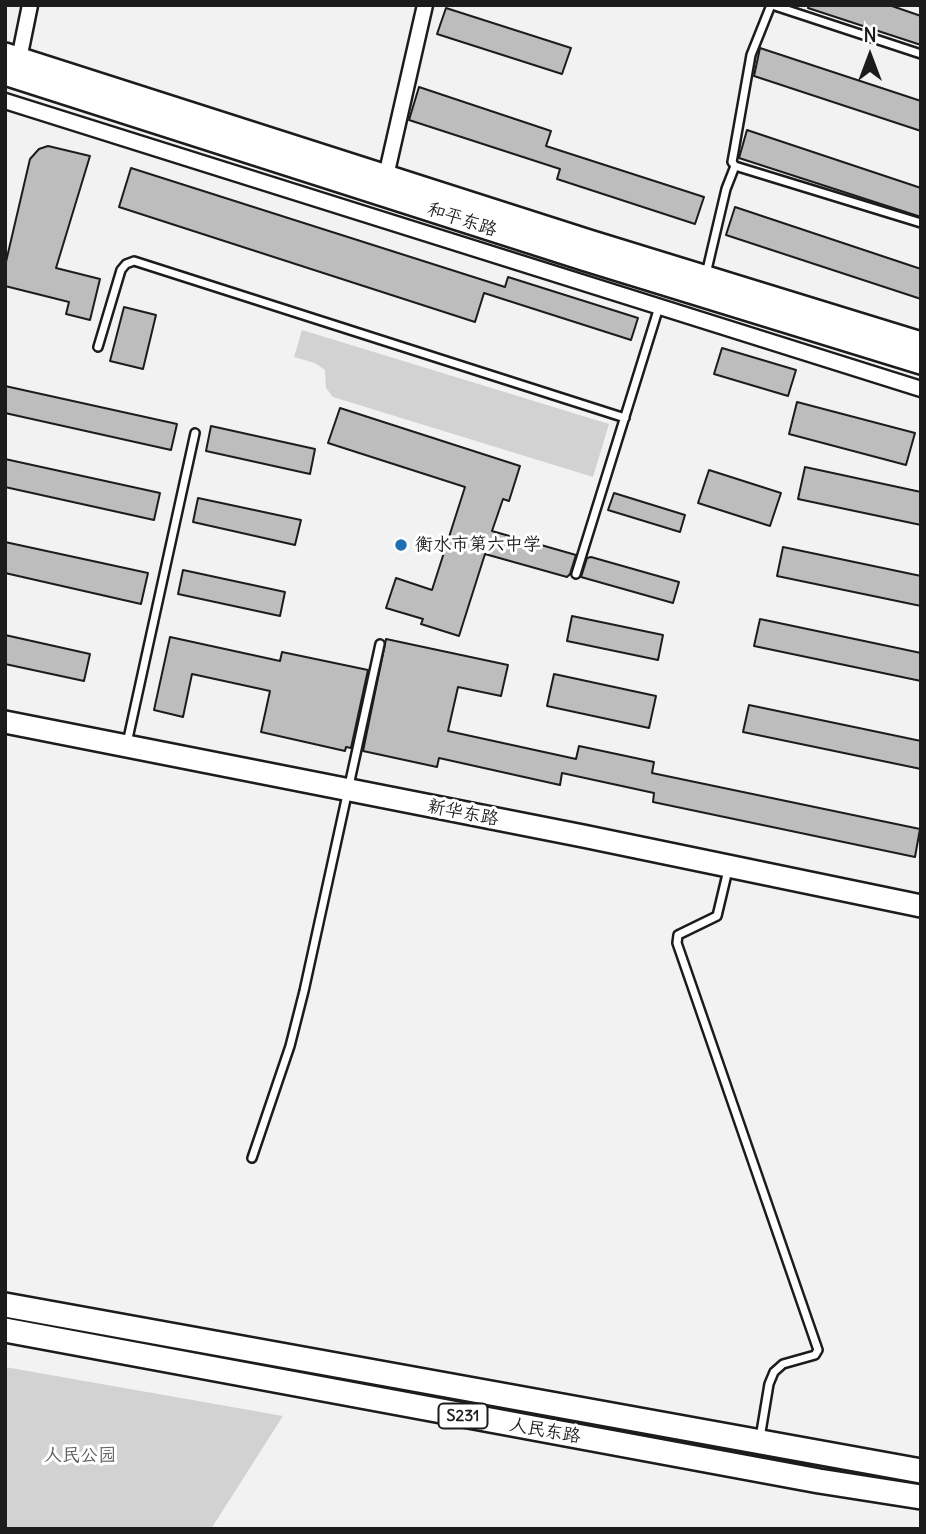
<!DOCTYPE html>
<html>
<head>
<meta charset="utf-8">
<style>
	body { margin:0 }
	#map { position:relative; width:926px; height:1534px; overflow:hidden; background:#f2f2f2; font-family:Delius,sans-serif }
	canvas { display:block }
	.frame { position:absolute; inset:0; border:7px solid #1c1c1c; pointer-events:none }
	.north { position:absolute; left:835px; top:21px; width:70px; height:70px; -webkit-text-stroke:5px #fff; paint-order:stroke; rotate:0deg; font-size:19px; font-weight:700; line-height:28px; text-align:center; color:#1c1c1c }
	.north::after { content:''; display:block; margin:auto; width:24px; height:32px; background:#1c1c1c; clip-path:polygon(50% 0,100% 100%,50% 72%,0 100%) }
</style>
</head>
<body>
<div id="map">
<canvas width="926" height="1534"></canvas>
<div class="frame"></div>
<div class="north">N</div>
</div>
<script>
const ctx = document.querySelector('canvas').getContext('2d');
ctx.lineJoin = 'round';
function fill(path, color) { ctx.fillStyle = color; ctx.fill(path, 'evenodd'); }
const shape = rows => new Path2D(rows.map(r => 'M' + r).join(''));
function trace(path, color, width, dash) { ctx.strokeStyle = color; ctx.lineWidth = width; ctx.lineCap = dash ? 'butt' : 'round'; ctx.setLineDash(dash || []); ctx.stroke(path); }
function label(font, color, halo, rows, align = 'center') {
  ctx.font = font + ' Delius,"LXGW WenKai TC",sans-serif'; ctx.lineWidth = 6; ctx.setLineDash([]); ctx.textBaseline = 'middle'; ctx.strokeStyle = halo; ctx.fillStyle = color; for (const [text, x, y, turn = 0] of rows) {
    ctx.save(); ctx.translate(x, y); ctx.rotate((+turn || 0) * Math.PI / 180); ctx.textAlign = isNaN(turn) ? turn : align; if (halo) ctx.strokeText(text, 0, 0); ctx.fillText(text, 0, 0); ctx.restore();
  }
}
fill(shape([
	[302,330,609,424,593,477,333,397,326,388,325,370,315,363,294,357],
	[5,1367,283,1416,211,1529,5,1529]
]), '#d2d2d2');
const building = shape([
	[809,5,889,5,921,16,921,45,808,8,809,5],
	[446,8,571,48,562,74,437,34,446,8],
	[760,48,921,101,921,131,754,76,760,48],
	[419,87,551,131,546,146,704,197,695,224,557,179,560,169,409,120,419,87],
	[747,130,921,188,921,217,739,158,747,130],
	[48,146,90,156,56,268,100,279,90,320,66,314,69,302,5,286,5,266,30,159,39,149,48,146],
	[131,168,505,287,508,277,638,318,631,340,484,293,475,322,119,207,131,168],
	[735,207,921,269,921,299,726,235,735,207],
	[124,307,156,315,143,369,110,361,124,307],
	[722,348,796,370,788,396,714,374,722,348],
	[5,386,177,424,171,450,5,413,5,386],
	[797,402,915,433,906,465,789,434,797,402],
	[340,408,520,466,509,501,503,499,492,531,576,555,570,574,567,577,485,554,459,636,421,624,423,619,386,608,396,578,432,590,465,487,328,443,340,408],
	[211,426,315,449,310,474,206,451,211,426],
	[5,459,160,493,154,520,5,487,5,459],
	[805,467,921,492,921,525,798,499,805,467],
	[709,470,781,493,770,526,698,503,709,470],
	[614,493,685,515,680,532,608,510,614,493],
	[198,498,301,520,295,545,193,522,198,498],
	[5,542,148,573,141,604,5,573,5,542],
	[783,547,921,576,921,606,777,576,783,547],
	[591,557,679,582,673,603,581,577,587,558,591,557],
	[183,570,285,592,280,616,178,594,183,570],
	[572,616,663,635,658,660,567,641,572,616],
	[760,619,921,653,921,681,754,646,760,619],
	[5,635,90,654,84,681,5,664,5,635],
	[170,637,280,661,282,652,368,670,351,748,346,747,345,751,261,732,270,691,192,674,183,717,154,710,170,637],
	[386,639,508,665,501,696,458,687,448,731,576,759,579,746,654,762,652,773,920,829,915,857,653,802,654,793,562,773,560,785,439,758,437,767,363,751,386,639],
	[554,674,656,696,649,728,547,706,554,674],
	[749,705,921,741,921,769,743,732,749,705]
]);
fill(building, '#bdbdbd');
trace(building, '#1c1c1c', 2);
const lane = shape([
	[771,5,751,55,734,151,732,162,735,166,921,223],
	[772,5,921,54],
	[706,274,726,189,735,166],
	[98,347,121,270,126,264,134,261,625,418],
	[576,574,659,307],
	[127,743,195,433],
	[728,870,717,916,678,935,677,943,818,1350,815,1355,783,1364,774,1372,769,1384,760,1438],
	[252,1158,290,1046,304,991,380,644]
]);
const street = shape([
	[19,59,30,5],
	[5,101,921,389],
	[386,176,425,5]
]);
const secondary = shape([
	[5,54,589,241,921,343],
	[5,74,583,259,921,363],
	[5,722,583,836,921,906]
]);
const primary = shape([
	[5,1305,921,1471],
	[5,1330,819,1481,921,1497]
]);
trace(lane, '#1c1c1c', 12);
trace(street, '#1c1c1c', 19);
trace(secondary, '#1c1c1c', 26);
trace(primary, '#1c1c1c', 28);
trace(lane, '#fff', 7);
trace(street, '#fff', 14);
trace(secondary, '#fff', 21);
trace(primary, '#fff', 23);
for (const [x, y, r, color] of [
	[401,545,7,"#1f6fb2"]
]) { const dot = new Path2D(); dot.arc(x, y, r, 0, 2 * Math.PI); ctx.fillStyle = color; ctx.fill(dot); trace(dot, '#fff', 2.5); }
for (const [x, y, w] of [
	[463,1416,49]
]) { const box = new Path2D(); box.roundRect(x - w / 2, y - 12.5, w, 25, 5); ctx.fillStyle = '#fff'; ctx.fill(box); trace(box, '#1c1c1c', 2); }
label('bold 16px', '#1c1c1c', null, [
	["S231",463,1416]
]);
label('18px', '#1c1c1c', '#fff', [
	["和平东路",462,220,18],
	["新华东路",463,813,11],
	["人民东路",545,1431,10]
]);
label('18px', '#1c1c1c', '#fff', [
	["衡水市第六中学",415,545]
], 'left');
label('18px', '#5c5c5c', '#fff', [
	["人民公园",80,1456]
]);
</script>
</body>
</html>
